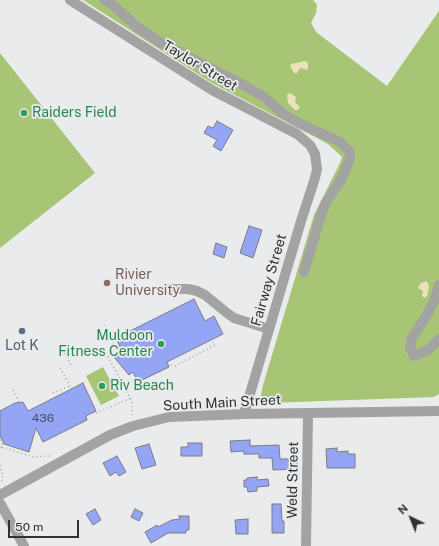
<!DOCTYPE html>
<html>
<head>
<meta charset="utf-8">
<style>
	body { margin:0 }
	#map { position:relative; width:439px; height:546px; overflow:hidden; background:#eaebed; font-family:"Public Sans",sans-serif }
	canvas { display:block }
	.north { position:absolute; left:391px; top:498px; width:40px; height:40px; -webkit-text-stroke:3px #eaebed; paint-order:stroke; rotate:317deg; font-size:11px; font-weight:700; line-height:16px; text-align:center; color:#303131 }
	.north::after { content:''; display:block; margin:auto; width:14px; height:18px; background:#303131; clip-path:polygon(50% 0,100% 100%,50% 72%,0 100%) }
	.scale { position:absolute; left:8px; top:520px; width:71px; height:18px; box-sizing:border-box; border:2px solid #303131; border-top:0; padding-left:5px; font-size:12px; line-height:14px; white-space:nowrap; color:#303131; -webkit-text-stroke:3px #eaebed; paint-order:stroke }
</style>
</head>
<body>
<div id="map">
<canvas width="439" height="546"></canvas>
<div class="north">N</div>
<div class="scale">50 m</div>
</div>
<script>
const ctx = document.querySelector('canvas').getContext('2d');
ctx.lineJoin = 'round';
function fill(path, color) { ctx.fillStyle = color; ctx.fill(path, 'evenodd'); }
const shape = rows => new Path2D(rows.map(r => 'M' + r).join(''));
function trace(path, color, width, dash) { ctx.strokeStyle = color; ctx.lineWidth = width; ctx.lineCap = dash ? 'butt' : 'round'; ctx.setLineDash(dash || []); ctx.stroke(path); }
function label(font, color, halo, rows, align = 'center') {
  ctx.font = font + ' "Public Sans",sans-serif'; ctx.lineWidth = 3.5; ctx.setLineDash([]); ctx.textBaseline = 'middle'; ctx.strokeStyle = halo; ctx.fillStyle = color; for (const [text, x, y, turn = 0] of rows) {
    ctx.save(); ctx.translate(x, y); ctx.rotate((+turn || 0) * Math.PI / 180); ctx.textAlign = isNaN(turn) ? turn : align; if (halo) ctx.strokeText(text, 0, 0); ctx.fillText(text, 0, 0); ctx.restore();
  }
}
fill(shape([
	[83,0,313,0,317,5,316,13,311,23,316,32,387,86,439,11,439,394,434,397,267,403,261,396,263,385,314,215,340,163,342,157,328,144,315,137,212,83],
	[0,53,95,173,0,248],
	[103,367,119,396,101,405,86,376]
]), '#a7c575');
fill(shape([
	[305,61,308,63,308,70,300,68,297,73,294,73,290,66,291,64],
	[290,93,296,97,295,102,300,107,298,110,295,110,288,103,287,95],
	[426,281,428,283,429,287,427,296,425,298,422,296,423,291,418,288,420,284]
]), '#ebe2bc');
const building = shape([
	[217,121,233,130,221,151,213,146,217,140,204,133,208,126,213,128,217,121],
	[249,226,262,230,253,258,240,253,249,226],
	[216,243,227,247,224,258,213,254,216,243],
	[194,299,205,321,214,316,223,334,167,362,169,367,138,382,133,372,129,375,113,356,121,349,116,338,194,299],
	[83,383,96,411,86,416,87,420,43,442,36,428,29,452,4,444,0,436,0,411,15,403,23,402,28,411,83,383],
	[250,440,250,446,279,445,280,459,297,459,297,469,273,470,272,458,259,458,259,454,244,454,244,451,231,452,230,441,250,440],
	[188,443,202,443,202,456,181,456,181,447,188,447,188,443],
	[149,444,156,465,142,469,135,448,149,444],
	[337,448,337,452,348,451,348,454,355,454,355,468,327,468,326,449,337,448],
	[117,456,126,472,119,476,116,472,110,476,103,463,117,456],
	[257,477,257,480,268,479,269,486,257,487,257,491,248,492,247,487,244,487,244,480,247,480,247,478,257,477],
	[272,504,281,504,282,521,284,521,284,533,272,533,272,504],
	[95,509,101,520,93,525,86,514,95,509],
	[135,509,143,513,139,521,131,517,135,509],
	[179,516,189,516,189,530,186,530,186,533,168,533,151,543,145,532,157,525,158,527,172,520,180,519,179,516],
	[248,519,248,534,236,534,235,520,248,519]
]);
fill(building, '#94a5f5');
trace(building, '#7d7d7f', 1);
trace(shape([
	[104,325,115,346,108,357,132,401,132,417],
	[58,355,64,352,71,365],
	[171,365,175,366,215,345,213,342],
	[60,368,72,389],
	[13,390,19,402],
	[53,393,70,386],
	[96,413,131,398],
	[0,440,2,444,0,450],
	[2,447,33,457,50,456],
	[0,465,3,476,1,484]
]), '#a2a3a4', 1.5, [1, 3]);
trace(shape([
	[70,0,212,90,297,134,310,145,315,154,317,169,315,178,301,221,244,414],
	[104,0,113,5,137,27,161,43,240,83,264,97,282,113,299,123,340,142,349,151,350,155,349,161,341,180,326,202,322,212,304,272],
	[439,285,434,301,427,315,412,338,410,348,414,356,428,350,439,339],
	[173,289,188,289,197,291,205,295,227,313,234,318,269,329],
	[0,495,110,435,133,426,169,417,244,414,439,411],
	[0,503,24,546],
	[306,546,308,414]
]), '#a4a3a3', 10);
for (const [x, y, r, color] of [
	[24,113,4,"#2e9e5b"],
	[107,283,4,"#8d6e63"],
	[22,331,4,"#5c6f8a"],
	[161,344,4,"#2e9e5b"],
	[102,386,4,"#2e9e5b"]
]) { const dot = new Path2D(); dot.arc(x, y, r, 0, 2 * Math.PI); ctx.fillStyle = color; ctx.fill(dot); trace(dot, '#eaebed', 1.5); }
label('12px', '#494e62', null, [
	["436",43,418]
]);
label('14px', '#303131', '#eaebed', [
	["Taylor Street",200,66,31],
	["Fairway Street",269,280,-74],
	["South Main Street",222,403,-3],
	["Weld Street",293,480,-89]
]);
label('14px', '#27864d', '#eaebed', [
	["Raiders Field",32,113],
	["Muldoon",153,336,"right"],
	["Fitness Center",153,352,"right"],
	["Riv Beach",110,386]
], 'left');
label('14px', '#785e54', '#eaebed', [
	["Rivier",115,275],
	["University",115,291]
], 'left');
label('14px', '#4e5e75', '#eaebed', [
	["Lot K",22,346]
]);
</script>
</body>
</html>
